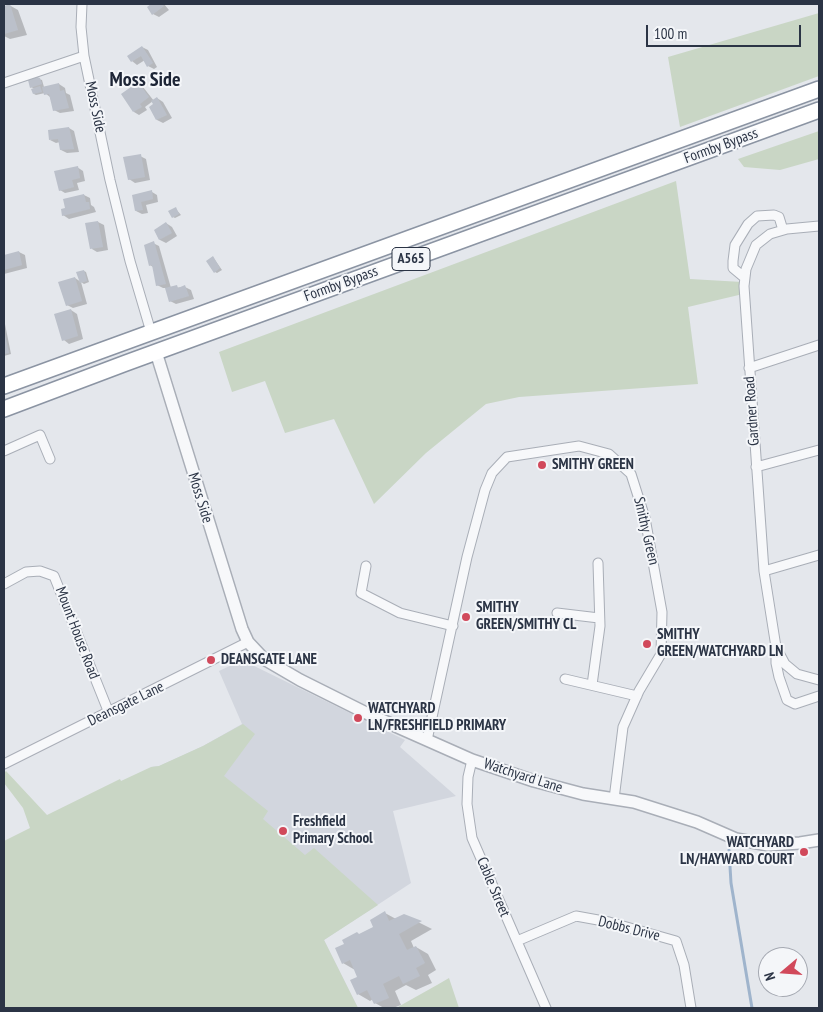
<!DOCTYPE html>
<html>
<head>
<meta charset="utf-8">
<style>
	body { margin:0 }
	#map { position:relative; width:823px; height:1012px; overflow:hidden; background:#e4e7ec; font-family:"PT Sans Narrow",sans-serif }
	canvas { display:block }
	.frame { position:absolute; inset:0; border:5px solid #2b3445; pointer-events:none }
	.north { position:absolute; left:758px; top:947px; width:50px; height:50px; box-sizing:border-box; background:#f4f6f9; border:1px solid #a4a8b1; border-radius:50%; rotate:252deg; font-size:14px; font-weight:700; line-height:20px; text-align:center; color:#2b3445 }
	.north::after { content:''; display:block; margin:auto; width:18px; height:22px; background:#d1495b; clip-path:polygon(50% 0,100% 100%,50% 72%,0 100%) }
	.scale { position:absolute; left:646px; top:25px; width:155px; height:22px; box-sizing:border-box; border:2px solid #2b3445; border-top:0; padding-left:6px; font-size:15px; line-height:18px; white-space:nowrap; color:#2b3445; -webkit-text-stroke:4px #f4f6f9; paint-order:stroke }
</style>
</head>
<body>
<div id="map">
<canvas width="823" height="1012"></canvas>
<div class="frame"></div>
<div class="north">N</div>
<div class="scale">100 m</div>
</div>
<script>
const ctx = document.querySelector('canvas').getContext('2d');
ctx.lineJoin = 'round';
function fill(path, color) { ctx.fillStyle = color; ctx.fill(path, 'evenodd'); }
const shape = rows => new Path2D(rows.map(r => 'M' + r).join(''));
function trace(path, color, width, dash) { ctx.strokeStyle = color; ctx.lineWidth = width; ctx.lineCap = dash ? 'butt' : 'round'; ctx.setLineDash(dash || []); ctx.stroke(path); }
function label(font, color, halo, rows, align = 'center') {
  ctx.font = font + ' "PT Sans Narrow",sans-serif'; ctx.lineWidth = 4; ctx.setLineDash([]); ctx.textBaseline = 'middle'; ctx.strokeStyle = halo; ctx.fillStyle = color; for (const [text, x, y, turn = 0] of rows) {
    ctx.save(); ctx.translate(x, y); ctx.rotate((+turn || 0) * Math.PI / 180); ctx.textAlign = isNaN(turn) ? turn : align; if (halo) ctx.strokeText(text, 0, 0); ctx.fillText(text, 0, 0); ctx.restore();
  }
}
fill(shape([
	[244,661,405,740,400,747,456,796,393,811,411,883,324,940,358,1008,338,1008,151,767,159,766,203,746,242,724,219,671,238,662]
]), '#d2d6de');
fill(shape([
	[819,13,819,76,680,127,668,57],
	[819,131,819,159,780,170,744,167,738,159],
	[676,181,690,279,742,282,743,294,688,307,698,384,519,397,486,404,426,453,374,504,334,419,285,433,265,381,232,392,219,352],
	[243,724,255,734,224,776,268,811,263,819,305,855,314,848,378,905,324,940,358,1008,4,1008,4,841,30,828,23,808,4,783,4,773,6,771,47,815,120,779,121,781,151,767,159,766,203,746],
	[449,978,459,1008,396,1008,437,985]
]), '#c9d6c5');
fill(shape([
	[153,4,164,4,169,10,159,17,153,14,148,8],
	[9,5,18,10,27,35,10,39,4,36,4,7],
	[142,47,148,50,157,67,154,69,148,66,145,60,137,65,132,61],
	[39,79,42,80,44,87,59,84,65,88,66,93,70,95,74,111,60,113,54,110,50,97,45,93,36,95,34,94,35,89,31,87],
	[138,84,143,87,154,101,157,98,163,102,172,118,163,123,157,120,155,105,153,101,145,107,147,110,139,115,134,112],
	[69,128,74,131,79,152,67,153,61,150,60,142,56,143,50,140],
	[140,156,146,159,150,180,135,183,129,179],
	[77,167,83,171,85,181,77,183,79,190,65,193,60,190],
	[152,192,157,195,158,202,146,205,148,213,142,214,136,211,133,196],
	[84,195,90,198,91,205,94,207,96,212,69,219,63,215,67,209],
	[176,209,181,215,175,218,173,217],
	[98,222,104,225,108,250,97,252,92,249],
	[166,223,172,227,177,236,166,243,160,240,155,230],
	[153,243,159,246,171,288,185,287,191,290,194,299,176,304,170,301,166,288,163,288,157,285,153,267,150,265],
	[19,252,25,255,27,268,4,274,4,256],
	[213,257,222,270,217,273,215,272],
	[84,271,86,272,89,282,84,284,81,282,87,304,73,308,67,305,75,278,81,282],
	[71,310,77,314,83,339,69,344,64,340],
	[4,319,11,354,4,356],
	[385,913,396,919,404,915,432,929,411,941,414,948,416,947,428,954,436,970,428,975,432,983,416,990,406,985,395,991,401,1005,393,1008,384,1008,375,1003,373,999,370,1001,358,994,359,978,355,970,343,963,360,935,375,927]
]), '#0003');
trace(shape([
	[729,850,731,883,752,1008]
]), '#9fb4cc', 3);
fill(shape([
	[10,4,18,30,4,34,4,6],
	[151,4,162,4,164,6,152,15,147,7],
	[142,46,153,63,147,67,141,56,131,62,127,56],
	[37,77,40,78,42,84,30,88,28,80],
	[138,82,149,97,140,104,142,107,133,112,121,94],
	[59,83,60,91,64,90,69,108,53,111,49,94,44,95,42,87],
	[40,86,42,92,33,94,31,89],
	[157,97,167,115,156,120,149,107,153,104,151,101],
	[69,127,74,149,60,150,58,139,49,140,48,130],
	[141,154,145,177,128,180,123,157],
	[78,166,80,178,72,180,74,187,59,191,54,171],
	[152,190,153,199,141,202,143,210,135,211,132,195],
	[84,194,86,202,89,202,90,209,62,216,61,209,65,208,63,199],
	[176,207,179,214,172,218,168,211],
	[98,221,103,247,90,249,85,223],
	[166,222,172,233,159,240,154,230],
	[154,241,166,284,156,286,152,265,149,266,144,245],
	[19,251,22,265,4,270,4,255],
	[213,256,220,268,214,273,206,261],
	[84,270,87,281,80,283,76,272],
	[75,277,82,301,66,306,58,282],
	[177,285,178,288,185,285,189,296,169,302,165,288],
	[71,309,78,336,62,341,54,314],
	[4,330,9,353,4,354],
	[385,911,389,921,404,914,422,921,399,934,407,950,416,946,425,963,416,968,420,976,403,984,399,976,383,984,389,998,374,1004,367,990,357,995,350,980,357,977,350,960,342,964,335,948,344,944,342,940,357,932,359,934,373,927,370,920]
]), '#bbc0ca');
const minor = shape([
	[82,4,81,27,84,56,110,180,130,261,151,332],
	[4,83,84,56],
	[819,226,787,229,770,234,756,245,746,269,744,286,764,571,776,647,785,664,797,674,819,680],
	[745,278,733,268,733,261,735,245,748,224,757,216,774,215,779,217,783,230],
	[749,368,819,345],
	[4,451,40,435,50,459],
	[756,467,819,450],
	[366,566,361,593,400,613,453,626],
	[764,571,819,555],
	[4,584,26,572,40,571,54,576,109,713],
	[557,613,599,618],
	[776,649,776,663,779,677,787,700,795,704,819,696],
	[565,679,637,696],
	[592,685,600,626,598,563],
	[427,740,467,557,485,490,492,473,507,457,579,446,609,454,631,474,645,518,662,612,661,654,639,691,623,727,614,799],
	[472,760,468,777,467,804,472,838,546,1008],
	[4,764,248,642],
	[517,941,576,916,609,922,676,941,684,965,691,1008]
]);
const tertiary = shape([
	[156,352,242,629,248,642,264,659,300,680,366,713,472,760,534,781,583,794,634,802,697,822,736,839,768,845,800,843,819,840]
]);
const trunk = shape([
	[4,386,819,89],
	[4,409,126,363,819,110]
]);
trace(minor, '#a9aeb7', 11);
trace(tertiary, '#a9aeb7', 14);
trace(trunk, '#8b94a3', 18);
trace(minor, '#f7f8fa', 9);
trace(tertiary, '#f7f8fa', 11);
trace(trunk, '#fff', 15);
for (const [x, y, r, color] of [
	[542,465,5,"#d1495b"],
	[466,617,5,"#d1495b"],
	[647,644,5,"#d1495b"],
	[211,660,5,"#d1495b"],
	[358,718,5,"#d1495b"],
	[283,831,5,"#d1495b"],
	[804,852,5,"#d1495b"]
]) { const dot = new Path2D(); dot.arc(x, y, r, 0, 2 * Math.PI); ctx.fillStyle = color; ctx.fill(dot); trace(dot, '#f4f6f9', 2); }
for (const [x, y, w] of [
	[411,259,38]
]) { const box = new Path2D(); box.roundRect(x - w / 2, y - 11.5, w, 23, 4); ctx.fillStyle = '#f4f6f9'; ctx.fill(box); trace(box, '#2b3445', 1); }
label('bold 14px', '#2b3445', null, [
	["A565",411,259]
]);
label('15px', '#2b3445', '#f4f6f9', [
	["Moss Side",95,107,78],
	["Formby Bypass",721,146,-20],
	["Formby Bypass",341,284,-20],
	["Gardner Road",752,411,-94],
	["Moss Side",200,498,73],
	["Smithy Green",646,531,77],
	["Mount House Road",77,633,69],
	["Deansgate Lane",126,704,-26],
	["Watchyard Lane",523,776,18],
	["Cable Street",493,887,67],
	["Dobbs Drive",629,929,14]
]);
label('bold 15px', '#2b3445', '#f4f6f9', [
	["SMITHY GREEN",552,465],
	["SMITHY",476,608],
	["GREEN/SMITHY CL",476,625],
	["SMITHY",657,635],
	["GREEN/WATCHYARD LN",657,652],
	["DEANSGATE LANE",221,660],
	["WATCHYARD",368,709],
	["LN/FRESHFIELD PRIMARY",368,726],
	["Freshfield",293,822],
	["Primary School",293,839],
	["WATCHYARD",794,843,"right"],
	["LN/HAYWARD COURT",794,860,"right"]
], 'left');
label('bold 20px', '#1d2536', '#f4f6f9', [
	["Moss Side",145,80]
]);
</script>
</body>
</html>
